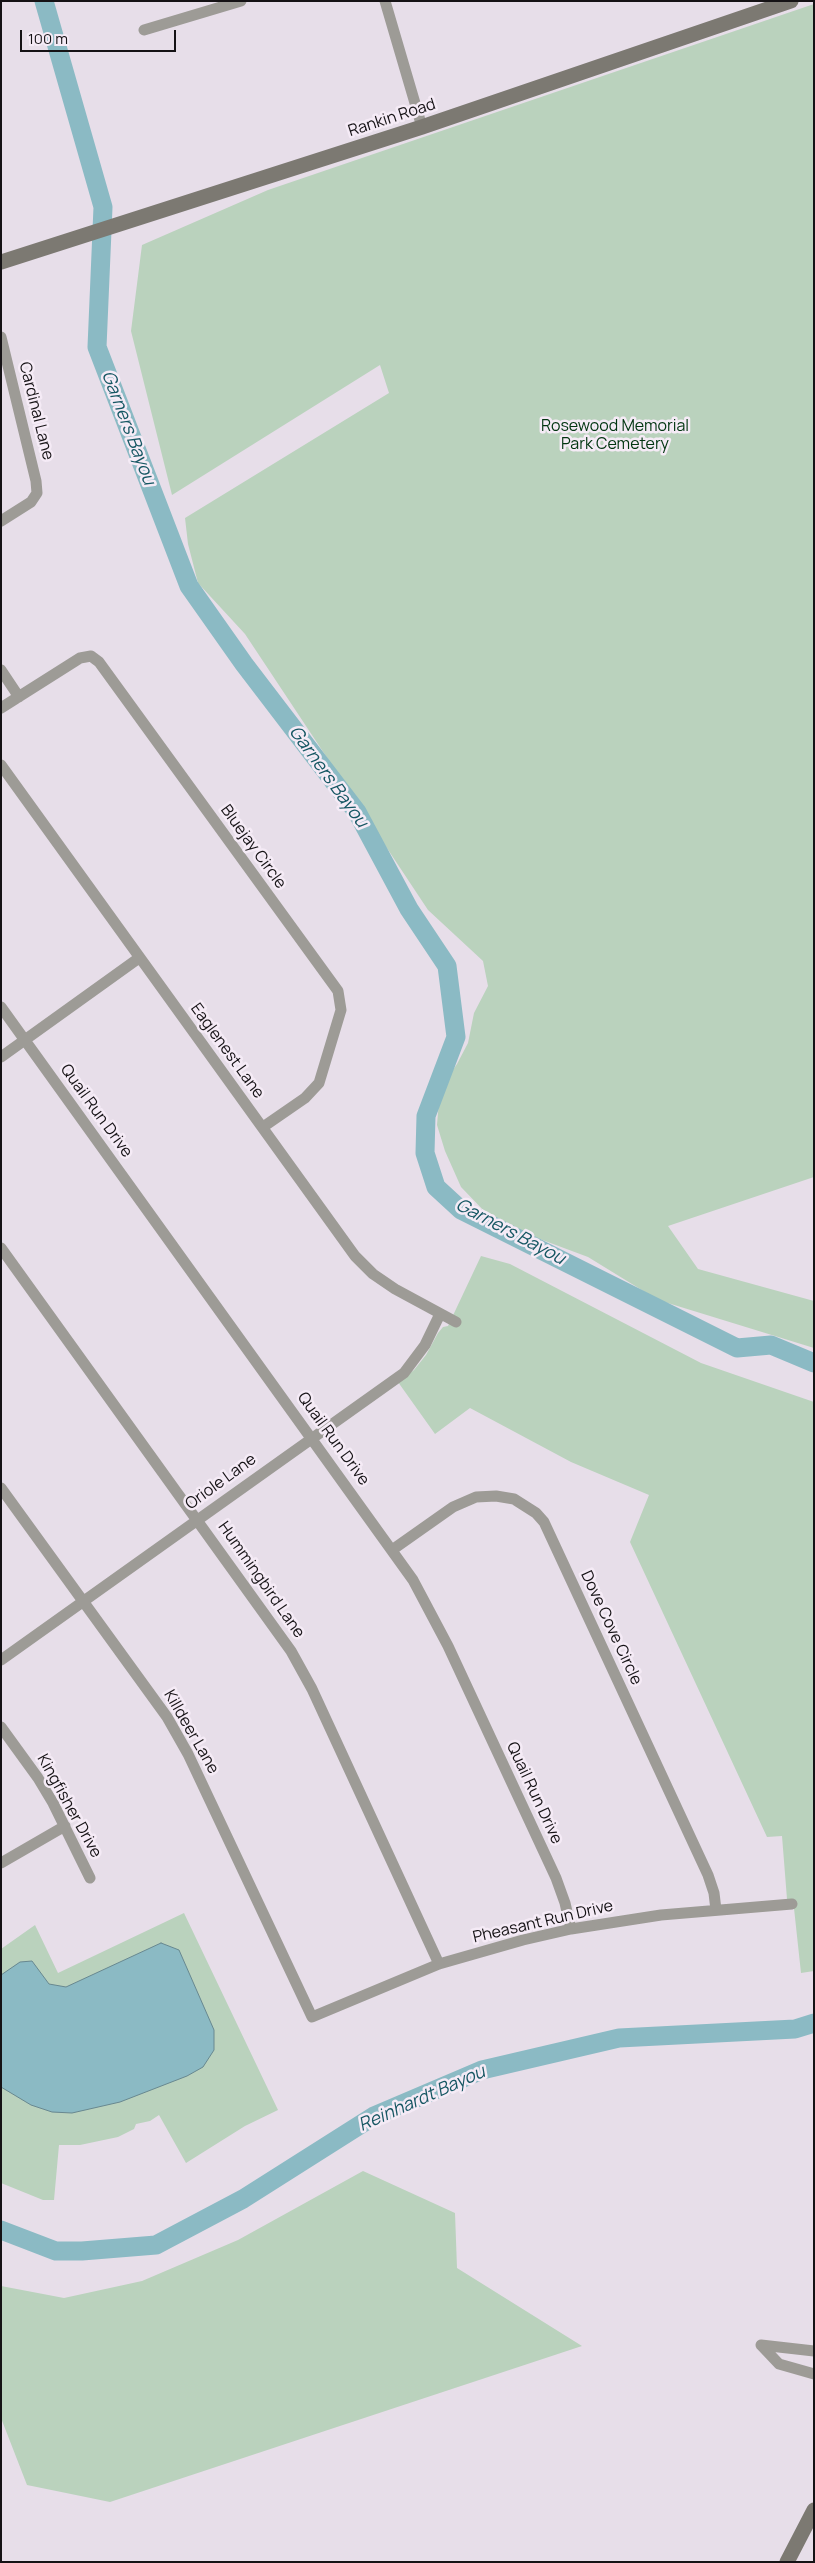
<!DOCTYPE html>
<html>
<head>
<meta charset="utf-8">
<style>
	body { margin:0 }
	#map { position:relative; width:815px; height:2563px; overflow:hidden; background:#e7dee9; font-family:Manrope,sans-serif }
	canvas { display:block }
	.frame { position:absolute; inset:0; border:2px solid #151215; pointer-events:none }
	.scale { position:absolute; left:20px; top:30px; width:156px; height:22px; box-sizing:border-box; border:2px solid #151215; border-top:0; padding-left:6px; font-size:15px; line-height:18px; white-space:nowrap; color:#151215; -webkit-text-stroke:4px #f5ebf6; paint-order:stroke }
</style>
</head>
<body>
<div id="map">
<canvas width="815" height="2563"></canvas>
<div class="frame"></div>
<div class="scale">100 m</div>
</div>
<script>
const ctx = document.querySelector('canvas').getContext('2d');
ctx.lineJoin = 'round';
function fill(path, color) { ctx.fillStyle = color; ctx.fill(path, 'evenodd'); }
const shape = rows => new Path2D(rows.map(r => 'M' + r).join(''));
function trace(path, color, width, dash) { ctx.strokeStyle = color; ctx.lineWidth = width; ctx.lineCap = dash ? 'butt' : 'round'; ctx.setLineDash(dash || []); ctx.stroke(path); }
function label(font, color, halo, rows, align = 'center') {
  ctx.font = font + ' Manrope,sans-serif'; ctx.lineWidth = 5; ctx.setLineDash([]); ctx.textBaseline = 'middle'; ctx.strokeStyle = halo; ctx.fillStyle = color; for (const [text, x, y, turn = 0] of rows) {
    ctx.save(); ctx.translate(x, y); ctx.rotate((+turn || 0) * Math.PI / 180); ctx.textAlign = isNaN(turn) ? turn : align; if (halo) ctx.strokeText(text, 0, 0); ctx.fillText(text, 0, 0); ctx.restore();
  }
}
fill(shape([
	[814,4,814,1177,668,1226,698,1269,814,1301,814,1348,658,1300,588,1257,513,1229,487,1214,461,1187,445,1151,437,1125,440,1089,457,1064,468,1043,474,1013,488,986,483,961,428,910,245,634,198,583,188,544,185,518,389,393,380,365,172,495,131,331,142,245,268,190],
	[481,1256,510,1264,701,1363,814,1402,814,1971,801,1973,793,1899,787,1899,782,1836,767,1837,630,1542,649,1495,571,1462,470,1408,435,1434,398,1382,414,1370,426,1355,438,1333,443,1327,448,1326],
	[184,1913,278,2110,245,2126,186,2163,159,2115,150,2121,136,2124,134,2129,118,2137,80,2145,59,2145,54,2200,43,2200,1,2183,1,1949,35,1925,58,1973],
	[363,2171,455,2213,457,2268,582,2346,110,2502,27,2485,1,2418,1,2286,64,2298,142,2281,238,2240]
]), '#bad2bd');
const water = shape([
	[161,1943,179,1950,214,2030,214,2050,203,2067,187,2076,120,2102,72,2113,52,2112,31,2105,1,2087,1,1975,20,1962,32,1961,49,1984,66,1987,161,1943]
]);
fill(water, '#8bbac4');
trace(water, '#688890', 1);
trace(shape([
	[44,1,103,207,97,347,189,586,244,664,357,812,409,909,447,966,456,1037,426,1116,425,1153,436,1187,461,1210,737,1348,771,1345,814,1363],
	[1,2230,56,2251,82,2251,156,2245,243,2199,374,2116,482,2070,619,2038,795,2029,814,2023]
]), '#8bbac4', 19);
trace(shape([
	[385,1,422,127],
	[144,30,241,1],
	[1,337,36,481,37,493,31,502,1,521],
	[1,670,19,697],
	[1,708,80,658,91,656,99,662,338,991,341,1010,319,1083,305,1098,263,1127],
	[1,765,355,1256,373,1274,395,1289,456,1322],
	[1,1007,413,1580,448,1646,556,1878,565,1903,571,1929],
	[1,1057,139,958],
	[1,1248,291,1651,312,1689,439,1964],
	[1,1488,167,1717,188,1754,312,2017,439,1964,523,1940,571,1929,661,1915,792,1904],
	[392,1550,453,1507,476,1497,496,1496,514,1499,536,1513,544,1522,708,1875,714,1893,716,1910],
	[1,1660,404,1373,425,1345,440,1314],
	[1,1727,38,1778,53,1803,90,1878],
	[1,1863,65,1826],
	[761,2345,779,2364,814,2374],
	[761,2345,814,2351]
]), '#9d9b96', 11);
trace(shape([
	[1,262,422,127,791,1],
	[787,2562,814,2510]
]), '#7c7972', 15);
label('16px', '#151215', '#f5ebf6', [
	["Rankin Road",392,118,-18],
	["Cardinal Lane",36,411,76],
	["Bluejay Circle",253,847,54],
	["Eaglenest Lane",227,1051,54],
	["Quail Run Drive",96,1111,54],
	["Quail Run Drive",333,1439,54],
	["Oriole Lane",221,1482,-36],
	["Hummingbird Lane",261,1580,55],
	["Dove Cove Circle",611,1628,65],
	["Killdeer Lane",191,1732,60],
	["Quail Run Drive",534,1793,65],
	["Kingfisher Drive",69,1806,61],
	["Pheasant Run Drive",543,1922,-13]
]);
label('16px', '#013510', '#f5ebf6', [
	["Rosewood Memorial",615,427],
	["Park Cemetery",615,445]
]);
label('italic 18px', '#165763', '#f5ebf6', [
	["Garners Bayou",128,428,69],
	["Garners Bayou",328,777,54],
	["Garners Bayou",510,1232,28],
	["Reinhardt Bayou",422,2099,-24]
]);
</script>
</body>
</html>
